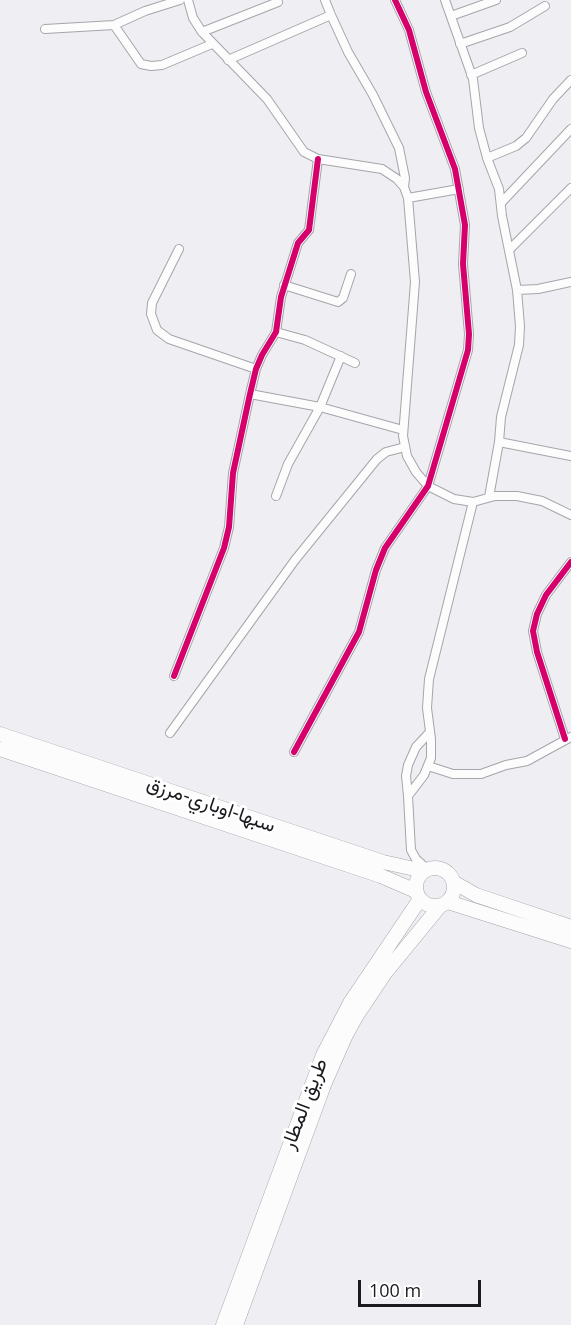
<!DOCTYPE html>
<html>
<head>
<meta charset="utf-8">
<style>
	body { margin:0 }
	#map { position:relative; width:571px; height:1325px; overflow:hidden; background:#eeeef3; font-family:"Open Sans",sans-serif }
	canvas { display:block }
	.scale { position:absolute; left:358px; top:1280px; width:123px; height:27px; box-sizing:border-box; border:3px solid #1b1b1f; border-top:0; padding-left:8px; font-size:18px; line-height:21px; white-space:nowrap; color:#1b1b1f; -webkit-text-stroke:4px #fff; paint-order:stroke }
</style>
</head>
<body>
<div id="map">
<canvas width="571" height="1325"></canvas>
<div class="scale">100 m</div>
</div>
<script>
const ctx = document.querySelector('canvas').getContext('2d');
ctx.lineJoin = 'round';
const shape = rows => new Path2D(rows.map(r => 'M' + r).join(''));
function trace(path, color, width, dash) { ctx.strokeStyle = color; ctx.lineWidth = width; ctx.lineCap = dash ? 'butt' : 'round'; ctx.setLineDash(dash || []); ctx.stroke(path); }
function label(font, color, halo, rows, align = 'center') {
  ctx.font = font + ' "Open Sans",Vazirmatn,sans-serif'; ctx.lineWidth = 6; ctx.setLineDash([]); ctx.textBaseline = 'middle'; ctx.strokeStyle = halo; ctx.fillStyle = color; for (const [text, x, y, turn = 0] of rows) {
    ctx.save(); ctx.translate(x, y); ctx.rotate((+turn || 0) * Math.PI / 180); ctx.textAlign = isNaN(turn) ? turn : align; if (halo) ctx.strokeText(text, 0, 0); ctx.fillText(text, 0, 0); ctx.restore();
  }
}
const minor = shape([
	[188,0,193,18,202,32,267,99,304,152,318,159,382,169,397,179,404,187,408,198,415,282,403,436,407,456,416,472,428,486,454,499,473,502,495,496,517,496,542,501,571,515],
	[445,0,473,79,479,128,487,158,499,189,502,216,517,290,520,326,519,345,501,417,499,442,489,497],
	[331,15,348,52,373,95,399,148,405,178,404,187],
	[451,16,496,0],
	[114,25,145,11,180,0],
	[45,29,114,25,141,64,151,66,162,65,212,44],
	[202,32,278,2],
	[460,44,510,27,545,6],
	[228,60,331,15,325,0],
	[471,75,522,53],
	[487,158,516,146,526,138,553,99,571,80],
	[408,198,459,189],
	[501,203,571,129],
	[179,249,152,303,151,314,157,330,169,339,256,369],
	[509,250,571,188],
	[284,285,338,302,343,298,351,274],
	[517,290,538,289,571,282],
	[276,332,305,340,355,363],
	[250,394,320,407,403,430],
	[499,442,571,456],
	[276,496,288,464,320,407,341,356],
	[174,676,224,548,229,527,233,473,250,394,256,369,262,355,276,332,281,297,298,243,309,230,318,159],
	[170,733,295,560,377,459,386,452,405,447],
	[565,739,537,652,533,631,537,614,546,595,571,562],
	[294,752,359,632,376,570,385,548,428,486,468,350,469,334,463,264,465,225,455,169,426,92,409,30,395,0],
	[428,766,453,774,481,774,506,765,527,761,571,737],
	[408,796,406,776,408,765,416,747,430,732],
	[427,869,416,859,411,850,408,796,424,775,431,758,431,739,427,708,429,679,473,502]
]);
const primary = shape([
	[223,1325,323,1055,350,1003,420,899],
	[236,1325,324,1085,345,1037,357,1015,385,973,440,906]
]);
const trunk = shape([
	[0,734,383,862,424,871],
	[0,749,381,876,416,891],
	'416 887a19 19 0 1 1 38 0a19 19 0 1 1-38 0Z',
	[455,883,476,895,571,927],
	[448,902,571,941]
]);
trace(minor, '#a5a5aa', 10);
trace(primary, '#a5a5aa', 15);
trace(trunk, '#a5a5aa', 15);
trace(minor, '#fcfcfd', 8);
trace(primary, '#fcfcfd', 14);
trace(trunk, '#fcfcfd', 14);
trace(shape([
	[174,676,224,548,229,527,233,473,250,394,256,369,262,355,276,332,281,297,298,243,309,230,318,159],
	[565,739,537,652,533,631,537,614,546,595,571,562],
	[294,752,359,632,376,570,385,548,428,486,468,350,469,334,463,264,465,225,455,169,426,92,409,30,395,0]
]), '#d6006c', 6);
label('20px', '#1b1b1f', '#fff', [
	["سبها-اوباري-مرزق",211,805,19],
	["طريق المطار",305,1104,-69]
]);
</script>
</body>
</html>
